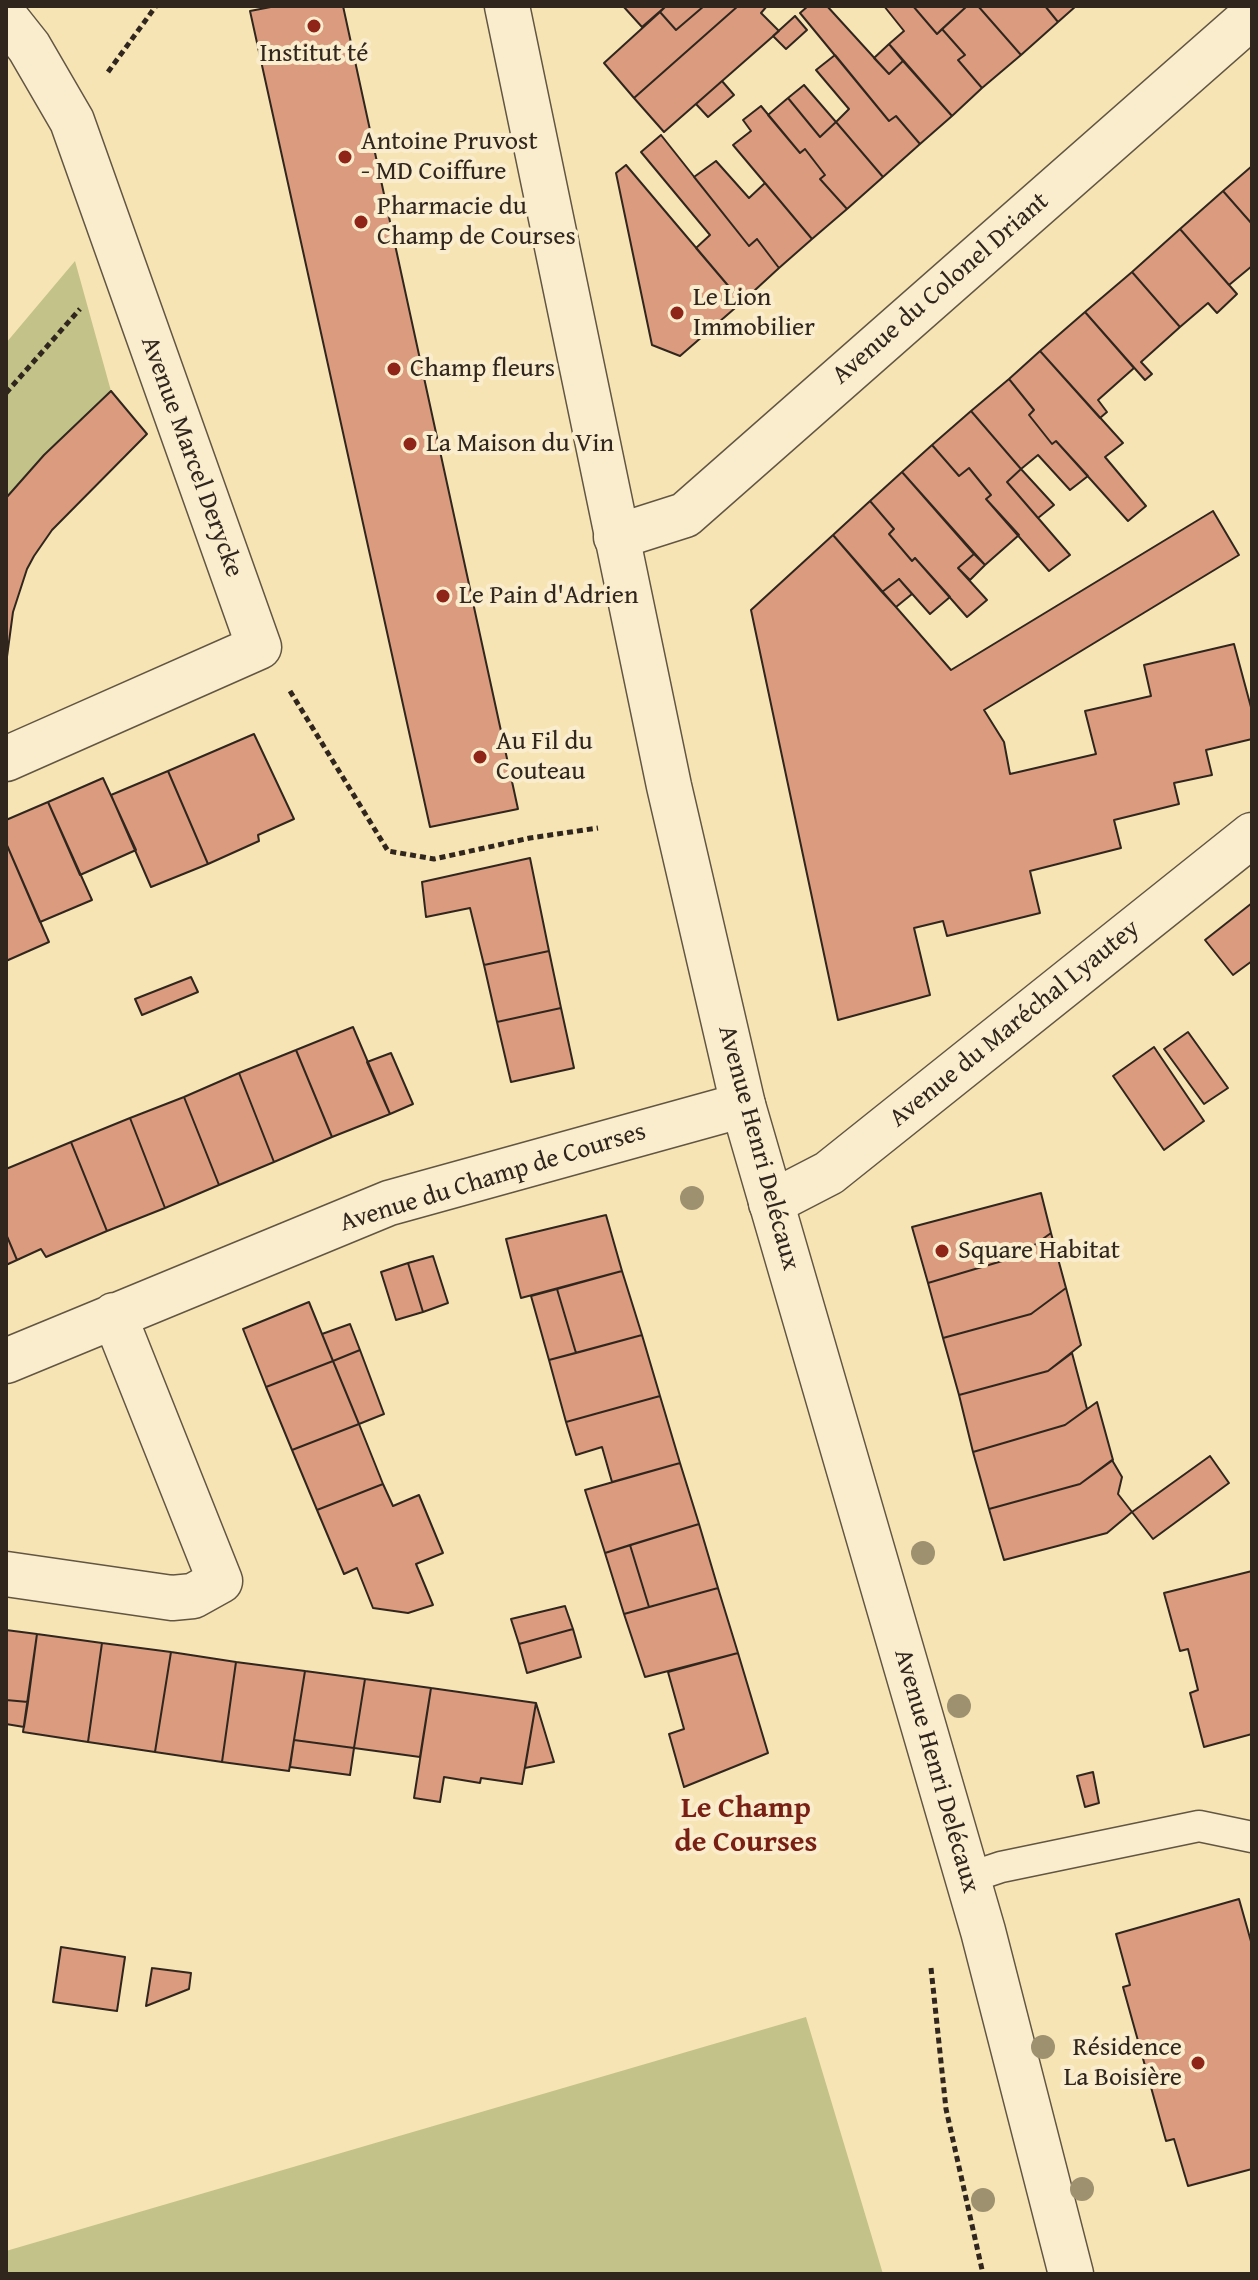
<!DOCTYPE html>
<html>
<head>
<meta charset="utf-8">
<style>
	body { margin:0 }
	#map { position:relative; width:1258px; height:2280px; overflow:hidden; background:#f7e4b4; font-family:"Gentium Book Plus",serif }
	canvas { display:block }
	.frame { position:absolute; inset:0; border:8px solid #30261d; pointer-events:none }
</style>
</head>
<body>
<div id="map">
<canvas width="1258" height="2280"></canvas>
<div class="frame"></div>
</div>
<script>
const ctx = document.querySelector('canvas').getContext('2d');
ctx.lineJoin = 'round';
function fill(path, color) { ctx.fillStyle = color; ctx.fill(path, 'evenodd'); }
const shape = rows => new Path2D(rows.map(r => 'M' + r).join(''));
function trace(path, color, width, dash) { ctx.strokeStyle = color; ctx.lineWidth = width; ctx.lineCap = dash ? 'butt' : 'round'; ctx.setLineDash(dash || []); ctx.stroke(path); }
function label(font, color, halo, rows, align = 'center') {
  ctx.font = font + ' "Gentium Book Plus",serif'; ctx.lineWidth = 8; ctx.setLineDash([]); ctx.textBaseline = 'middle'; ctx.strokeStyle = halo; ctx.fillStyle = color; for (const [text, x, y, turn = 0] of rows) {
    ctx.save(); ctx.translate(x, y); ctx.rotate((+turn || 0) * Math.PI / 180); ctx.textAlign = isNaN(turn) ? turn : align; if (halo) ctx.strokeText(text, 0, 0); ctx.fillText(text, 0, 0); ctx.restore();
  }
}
fill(shape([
	[75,261,111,391,44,456,6,498,6,343],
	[806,2017,883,2274,6,2274,6,2251]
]), '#c3c289');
const building = shape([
	[276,6,343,6,518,809,430,827,250,11,276,6],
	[623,6,666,6,642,27,623,6],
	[666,6,704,6,676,30,660,12,666,6],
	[704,6,738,6,634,98,604,63,660,12,676,30,704,6],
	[738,6,767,6,761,13,779,31,664,132,634,98,738,6],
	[808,6,827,6,889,74,903,61,952,116,920,144,896,116,889,121,800,13,808,6],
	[884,6,913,6,937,34,942,29,965,55,958,60,982,88,952,116,889,44,904,31,884,6],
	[913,6,967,6,937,34,913,6],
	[967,6,978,6,1021,55,982,88,958,60,965,55,942,29,967,6],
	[978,6,1045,6,1058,22,1021,55,978,6],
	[1045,6,1076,6,1058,22,1045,6],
	[795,16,807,30,786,49,773,36,795,16],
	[889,44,903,61,889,74,874,58,889,44],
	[835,55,889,121,896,116,920,144,883,177,836,122,849,109,816,70,835,55],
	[722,81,734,95,708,117,696,104,722,81],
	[804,85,836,122,820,137,788,98,804,85],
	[788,98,820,137,836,122,883,177,847,209,820,179,825,175,805,149,800,153,768,115,788,98],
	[761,106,800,153,805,149,825,175,820,179,847,209,812,239,733,145,751,131,743,120,761,106],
	[661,135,749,246,757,239,779,268,742,302,696,248,710,235,641,152,661,135],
	[716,161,749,198,765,183,812,239,779,268,757,239,749,246,694,177,716,161],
	[626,165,742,302,680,356,652,345,616,173,626,165],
	[1252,166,1252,224,1223,191,1252,166],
	[1223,191,1252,224,1252,266,1229,285,1180,229,1223,191],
	[1180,229,1237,294,1217,313,1208,303,1180,327,1132,272,1180,229],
	[1132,272,1180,327,1141,362,1152,374,1145,380,1085,312,1132,272],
	[1085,312,1134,368,1098,400,1107,412,1100,418,1040,351,1085,312],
	[1040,351,1123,443,1105,457,1146,506,1128,521,1056,441,1052,444,1029,415,1034,410,1009,379,1040,351],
	[1009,379,1034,410,1029,415,1052,444,1056,441,1088,476,1070,490,1038,455,1021,469,971,411,1009,379],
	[111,391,147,434,52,530,34,556,27,569,13,612,6,664,6,498,44,455,111,391],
	[971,411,1021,469,1007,482,1070,555,1049,571,986,499,991,495,969,468,959,476,932,445,971,411],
	[932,445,959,476,969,468,991,495,986,499,1019,535,985,565,902,472,932,445],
	[1021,469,1054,505,1038,518,1007,482,1021,469],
	[902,472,974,554,958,568,987,600,967,617,915,558,912,561,889,534,894,529,870,501,902,472],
	[870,501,894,529,889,534,912,561,915,558,950,597,930,614,899,579,882,592,833,535,870,501],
	[1213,511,1239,555,984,710,1004,742,1010,774,1096,754,1085,711,1151,696,1144,665,1234,644,1252,711,1252,739,1206,750,1212,775,1174,783,1179,804,1114,820,1121,848,1030,871,1040,913,947,936,943,921,914,928,930,995,838,1020,751,610,833,535,951,670,1213,511],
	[974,554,985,565,970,580,958,568,974,554],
	[899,579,912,594,896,607,882,592,899,579],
	[254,734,294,819,258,835,259,841,208,864,168,771,254,734],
	[168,771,208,864,151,887,111,795,168,771],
	[103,778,136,850,80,875,48,802,103,778],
	[48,802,92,900,40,922,6,843,6,820,48,802],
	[6,843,49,942,6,961,6,843],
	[530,858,549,951,484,965,470,908,426,917,422,882,530,858],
	[1252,903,1252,961,1233,975,1205,940,1252,903],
	[549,951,561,1008,497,1022,484,965,549,951],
	[191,977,198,992,142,1015,135,999,191,977],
	[561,1008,574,1068,511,1082,497,1022,561,1008],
	[353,1027,390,1114,332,1137,296,1050,353,1027],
	[1188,1032,1228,1088,1204,1104,1164,1049,1188,1032],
	[1154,1047,1204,1121,1164,1150,1113,1076,1154,1047],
	[296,1050,332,1137,274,1162,239,1073,296,1050],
	[391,1053,413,1104,390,1114,367,1062,391,1053],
	[239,1073,274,1162,219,1185,184,1097,239,1073],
	[184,1097,219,1185,165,1208,130,1118,184,1097],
	[130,1118,165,1208,107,1231,71,1142,130,1118],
	[71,1142,107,1231,46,1257,41,1249,17,1260,6,1234,6,1169,71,1142],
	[1041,1193,1051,1233,1019,1256,928,1283,912,1227,1041,1193],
	[606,1215,622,1271,521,1298,506,1239,606,1215],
	[1051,1233,1066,1288,1031,1314,943,1338,928,1283,1019,1256,1051,1233],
	[6,1234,17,1260,6,1265,6,1234],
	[433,1256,448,1303,423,1312,408,1263,433,1256],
	[408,1263,423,1312,396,1320,381,1272,408,1263],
	[622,1271,642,1335,576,1353,557,1289,622,1271],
	[1066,1288,1081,1345,1048,1371,959,1395,943,1338,1031,1314,1066,1288],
	[557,1289,576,1353,549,1360,531,1296,557,1289],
	[309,1302,333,1361,266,1387,243,1329,309,1302],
	[350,1324,360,1350,333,1361,322,1334,350,1324],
	[642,1335,660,1396,566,1422,549,1360,642,1335],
	[360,1350,384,1414,359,1424,333,1361,360,1350],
	[1072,1353,1087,1409,1065,1425,973,1452,959,1395,1048,1371,1072,1353],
	[333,1361,359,1424,292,1450,266,1387,333,1361],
	[660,1396,680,1463,612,1482,602,1447,576,1455,566,1422,660,1396],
	[1097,1402,1113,1460,1080,1484,989,1509,973,1452,1065,1425,1097,1402],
	[359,1424,383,1484,317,1510,292,1450,359,1424],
	[1210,1456,1229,1483,1153,1539,1132,1512,1210,1456],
	[1112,1460,1122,1477,1118,1494,1132,1512,1107,1533,1004,1560,989,1509,1080,1484,1112,1460],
	[680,1463,699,1524,605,1553,585,1490,680,1463],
	[383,1484,393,1506,419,1495,443,1553,416,1564,433,1605,408,1613,373,1608,357,1568,344,1574,317,1510,383,1484],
	[699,1524,718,1588,649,1607,630,1545,699,1524],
	[630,1545,649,1607,624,1614,605,1553,630,1545],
	[1252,1571,1252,1734,1204,1747,1190,1693,1198,1690,1188,1649,1180,1651,1164,1593,1252,1571],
	[718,1588,738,1653,645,1677,624,1614,718,1588],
	[565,1606,573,1629,519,1644,511,1619,565,1606],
	[573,1629,581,1657,527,1673,519,1644,573,1629],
	[6,1630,37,1634,28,1702,6,1700,6,1630],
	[37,1634,102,1643,88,1742,23,1732,37,1634],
	[102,1643,171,1652,155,1752,88,1742,102,1643],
	[171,1652,236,1662,222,1762,155,1752,171,1652],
	[738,1653,768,1753,684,1787,669,1734,684,1729,668,1672,738,1653],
	[236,1662,305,1671,289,1771,222,1762,236,1662],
	[305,1671,365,1679,354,1748,294,1740,305,1671],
	[365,1679,431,1688,420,1757,354,1748,365,1679],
	[431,1688,536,1703,522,1784,481,1778,480,1783,444,1777,440,1802,414,1798,431,1688],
	[6,1700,28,1702,24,1727,6,1724,6,1700],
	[536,1703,554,1762,525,1768,536,1703],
	[294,1740,354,1748,350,1775,290,1767,294,1740],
	[1093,1772,1099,1803,1085,1807,1077,1776,1093,1772],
	[1239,1899,1252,1945,1252,2169,1188,2186,1174,2139,1166,2141,1123,1987,1130,1985,1116,1934,1239,1899],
	[61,1947,125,1957,117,2011,53,2002,61,1947],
	[152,1968,191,1973,189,1989,146,2006,152,1968]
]);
fill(building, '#da9b7e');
trace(building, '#30261d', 2);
const service = shape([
	[968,1878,1001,1867,1199,1826,1252,1837]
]);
const minor = shape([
	[6,18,29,47,72,121,259,647,6,759],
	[616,537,685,515,1252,16],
	[771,1203,829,1173,1252,835],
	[6,1361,389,1203,743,1105],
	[6,1574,172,1598,193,1596,220,1581,114,1315]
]);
const tertiary = shape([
	[507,6,669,786,743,1105,983,1931,1071,2274]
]);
trace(service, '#625643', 33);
trace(minor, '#625643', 47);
trace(tertiary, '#625643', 47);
trace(shape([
	[108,72,156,6],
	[6,393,80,309],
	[290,691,388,851,434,859,530,838,598,828],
	[931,1968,946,2109,983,2274]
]), '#30261d', 5, [6, 4]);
trace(service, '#faedce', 30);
trace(minor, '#faedce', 44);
trace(tertiary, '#faedce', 44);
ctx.fillStyle = '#9e9170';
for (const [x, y] of [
	[692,1198],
	[923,1553],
	[959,1706],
	[1043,2047],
	[1082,2189],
	[983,2200]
]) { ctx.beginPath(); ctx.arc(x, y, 12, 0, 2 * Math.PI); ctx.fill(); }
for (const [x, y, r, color] of [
	[314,26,8,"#8f2418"],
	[345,157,8,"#8f2418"],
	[361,222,8,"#8f2418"],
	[677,313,8,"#8f2418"],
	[394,369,8,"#8f2418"],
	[410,444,8,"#8f2418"],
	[443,596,8,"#8f2418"],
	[480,757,8,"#8f2418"],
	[942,1251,8,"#8f2418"],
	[1198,2063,8,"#8f2418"]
]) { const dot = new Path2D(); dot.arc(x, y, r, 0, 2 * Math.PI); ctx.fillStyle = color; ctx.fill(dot); trace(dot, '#faedce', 3); }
label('26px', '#30261d', '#faedce', [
	["Institut té",314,54,"center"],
	["Antoine Pruvost",361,142],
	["- MD Coiffure",361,172],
	["Pharmacie du",377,207],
	["Champ de Courses",377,237],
	["Le Lion",693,298],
	["Immobilier",693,328],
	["Champ fleurs",410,369],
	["La Maison du Vin",426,444],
	["Le Pain d'Adrien",459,596],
	["Au Fil du",496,742],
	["Couteau",496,772],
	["Square Habitat",958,1251],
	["Résidence",1182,2048,"right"],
	["La Boisière",1182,2078,"right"]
], 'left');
label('26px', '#30261d', '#faedce', [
	["Avenue du Colonel Driant",941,289,-41],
	["Avenue Marcel Derycke",191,457,70],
	["Avenue du Maréchal Lyautey",1015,1024,-39],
	["Avenue Henri Delécaux",758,1148,75],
	["Avenue du Champ de Courses",493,1178,-17],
	["Avenue Henri Delécaux",936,1771,74]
]);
label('bold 30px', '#7a1f14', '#faedce', [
	["Le Champ",746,1809],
	["de Courses",746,1843]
]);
</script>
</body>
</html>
